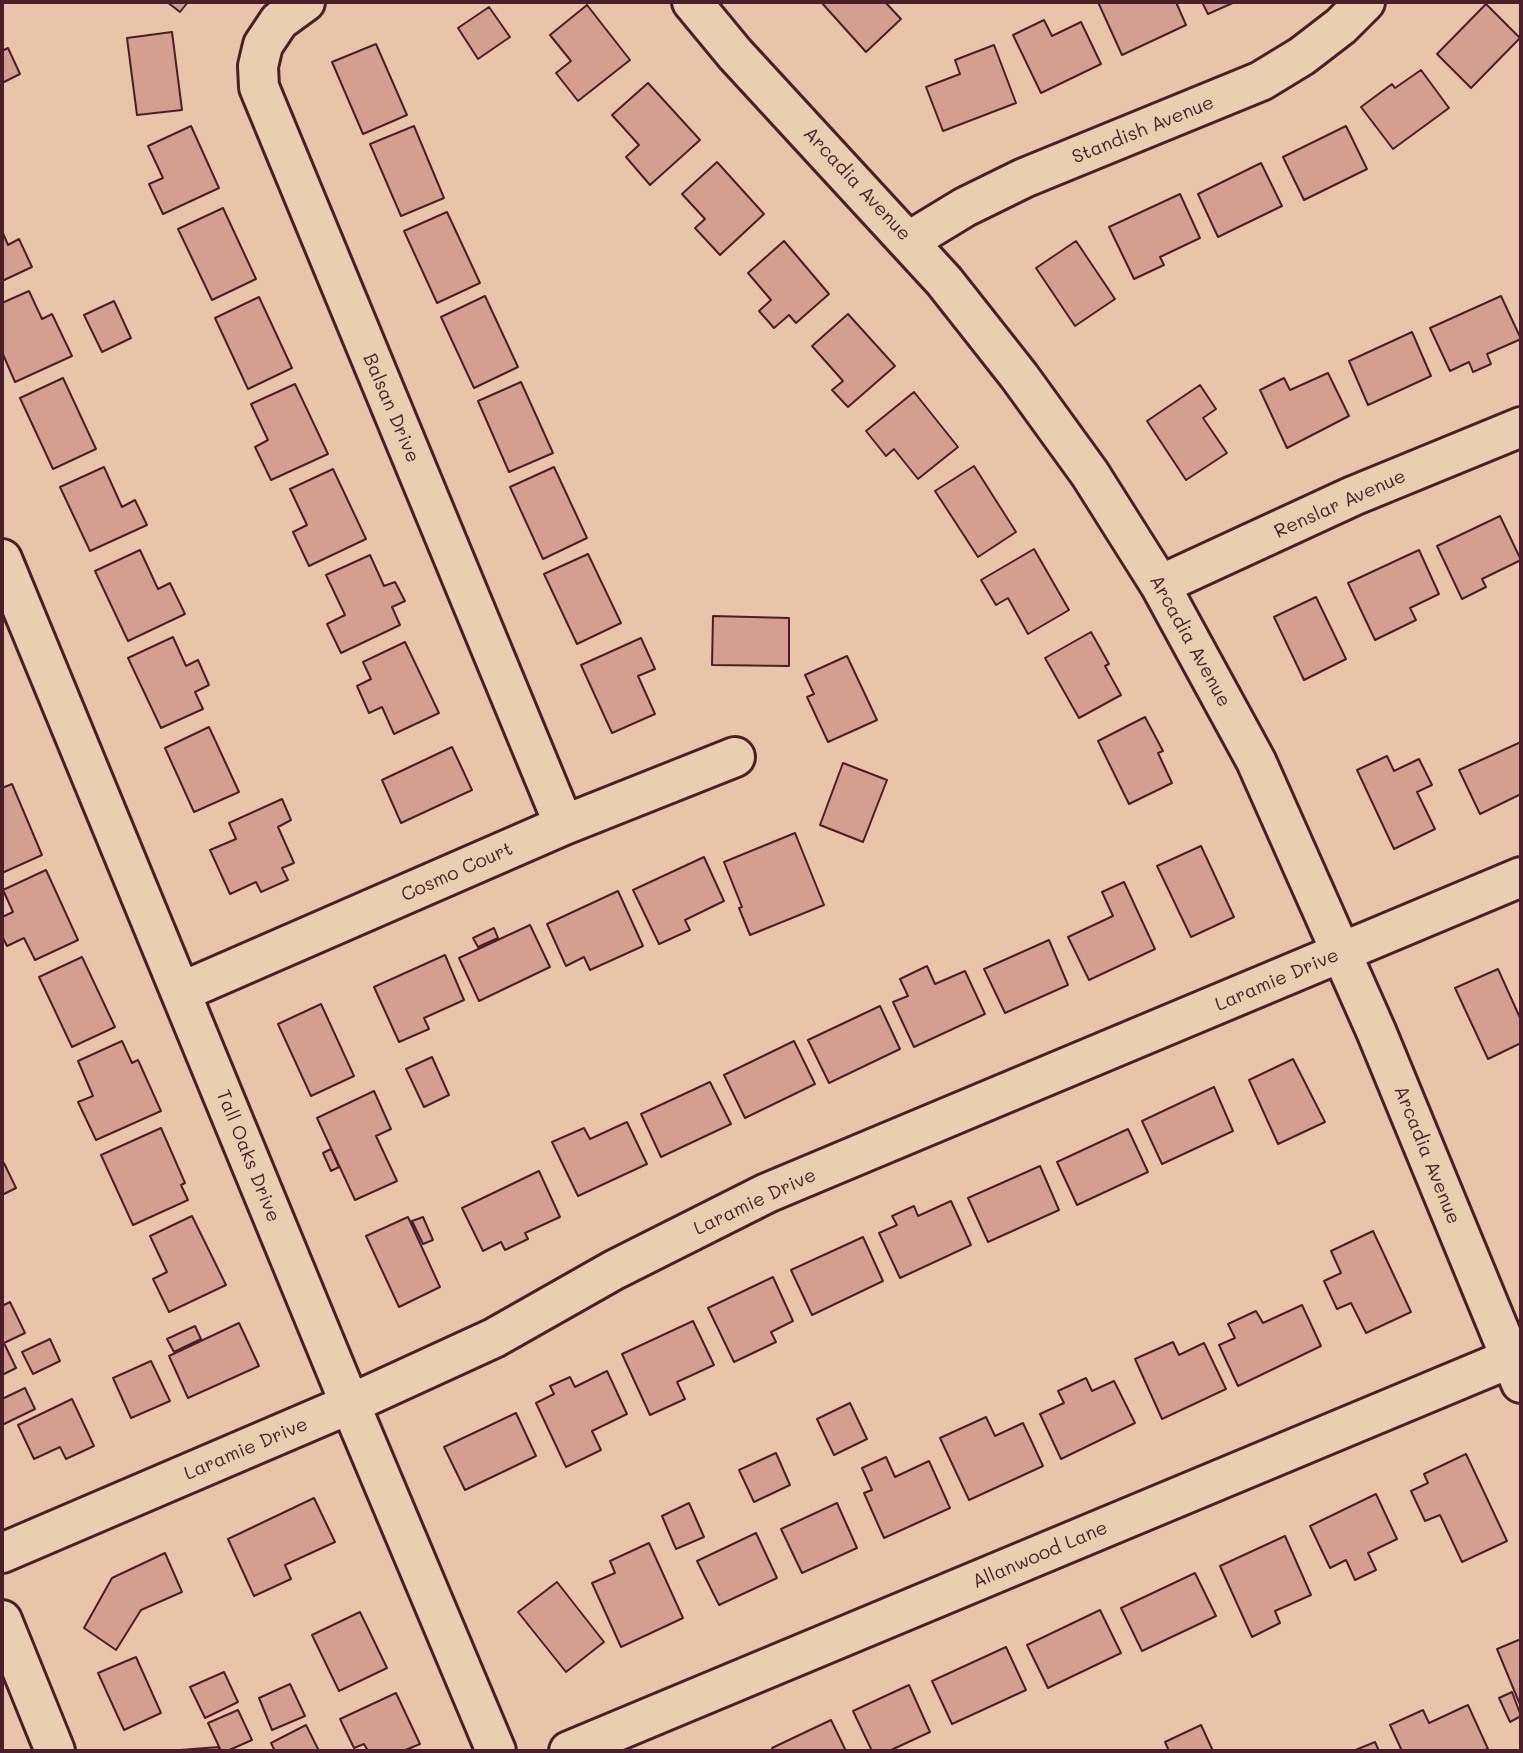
<!DOCTYPE html>
<html>
<head>
<meta charset="utf-8">
<style>
	body { margin:0 }
	#map { position:relative; width:1523px; height:1753px; overflow:hidden; background:#e8c4a9; font-family:Mali,sans-serif }
	canvas { display:block }
	.frame { position:absolute; inset:0; border:4px solid #4a1f2b; pointer-events:none }
</style>
</head>
<body>
<div id="map">
<canvas width="1523" height="1753"></canvas>
<div class="frame"></div>
</div>
<script>
const ctx = document.querySelector('canvas').getContext('2d');
ctx.lineJoin = 'round';
function fill(path, color) { ctx.fillStyle = color; ctx.fill(path, 'evenodd'); }
const shape = rows => new Path2D(rows.map(r => 'M' + r).join(''));
function trace(path, color, width, dash) { ctx.strokeStyle = color; ctx.lineWidth = width; ctx.lineCap = dash ? 'butt' : 'round'; ctx.setLineDash(dash || []); ctx.stroke(path); }
function label(font, color, halo, rows, align = 'center') {
  ctx.font = font + ' Mali,sans-serif'; ctx.lineWidth = 7; ctx.setLineDash([]); ctx.textBaseline = 'middle'; ctx.strokeStyle = halo; ctx.fillStyle = color; for (const [text, x, y, turn = 0] of rows) {
    ctx.save(); ctx.translate(x, y); ctx.rotate((+turn || 0) * Math.PI / 180); ctx.textAlign = isNaN(turn) ? turn : align; if (halo) ctx.strokeText(text, 0, 0); ctx.fillText(text, 0, 0); ctx.restore();
  }
}
const building = shape([
	[167,2,188,2,180,12,167,2],
	[821,2,885,2,901,19,866,52,821,2],
	[1098,2,1176,2,1186,25,1122,55,1098,2],
	[1202,2,1235,2,1208,14,1202,2],
	[1486,4,1520,38,1471,88,1437,54,1486,4],
	[587,5,630,60,578,101,556,73,571,61,550,35,587,5],
	[489,7,510,37,478,59,458,28,489,7],
	[1044,20,1052,36,1081,22,1101,64,1041,93,1013,35,1044,20],
	[172,32,182,110,137,115,127,38,172,32],
	[376,44,407,115,363,134,332,62,376,44],
	[994,45,1016,103,943,131,926,87,960,74,955,60,994,45],
	[8,48,20,74,2,83,2,51,8,48],
	[1421,70,1449,108,1393,149,1361,107,1392,84,1395,88,1421,70],
	[648,83,700,140,650,185,626,157,639,145,612,115,648,83],
	[191,126,219,188,163,214,149,184,163,178,148,146,191,126],
	[414,126,444,198,401,216,370,144,414,126],
	[1346,126,1367,169,1304,200,1283,157,1346,126],
	[717,162,764,214,720,255,695,228,705,219,682,194,717,162],
	[1261,163,1282,206,1218,237,1198,194,1261,163],
	[1180,194,1200,238,1160,257,1164,265,1134,279,1109,227,1180,194],
	[223,208,256,279,212,300,178,229,223,208],
	[447,212,480,283,437,303,404,231,447,212],
	[2,231,8,245,19,239,32,267,2,281,2,231],
	[784,241,829,294,796,323,789,315,774,328,759,311,771,300,748,273,784,241],
	[1076,241,1115,299,1075,326,1036,268,1076,241],
	[29,291,42,319,52,314,72,356,15,382,2,352,2,303,29,291],
	[485,296,518,367,474,388,441,317,485,296],
	[1501,296,1521,339,1487,354,1491,364,1473,372,1469,362,1450,371,1430,328,1501,296],
	[259,297,292,368,248,389,215,318,259,297],
	[114,301,131,338,102,352,84,315,114,301],
	[848,314,895,366,848,407,832,390,843,381,812,346,848,314],
	[1412,332,1431,376,1368,405,1349,361,1412,332],
	[1328,373,1349,416,1287,448,1260,390,1284,378,1290,390,1328,373],
	[63,378,96,449,53,469,20,398,63,378],
	[521,382,553,453,509,472,478,401,521,382],
	[295,384,328,454,271,480,255,447,268,440,251,404,295,384],
	[1200,385,1216,409,1203,418,1227,453,1186,480,1147,421,1200,385],
	[914,392,958,447,918,479,894,449,886,456,866,431,914,392],
	[974,466,1016,532,978,557,935,491,974,466],
	[104,467,122,507,135,500,147,525,90,551,60,487,104,467],
	[554,467,587,538,543,559,510,487,554,467],
	[333,469,366,539,309,566,293,532,307,525,290,489,333,469],
	[1500,516,1521,560,1482,579,1486,587,1462,599,1437,546,1500,516],
	[1034,549,1069,610,1028,634,1008,598,996,605,981,580,1034,549],
	[140,550,158,589,170,583,185,614,128,641,95,571,140,550],
	[1419,550,1439,594,1410,608,1416,620,1375,640,1348,583,1419,550],
	[588,554,621,623,577,644,544,574,588,554],
	[370,555,384,586,395,582,405,601,392,607,400,625,341,653,327,624,345,615,326,575,370,555],
	[1316,597,1346,659,1304,680,1274,617,1316,597],
	[713,616,789,618,789,666,712,665,713,616],
	[1091,632,1109,664,1105,666,1121,695,1079,718,1045,658,1091,632],
	[173,637,186,666,198,660,209,685,195,692,203,709,161,728,128,658,173,637],
	[641,638,655,669,638,676,655,714,612,733,581,665,641,638],
	[405,642,439,713,394,734,382,707,369,713,357,686,371,679,363,662,405,642],
	[847,656,877,720,828,742,807,697,814,694,805,675,847,656],
	[1145,717,1163,751,1158,753,1172,783,1129,804,1098,741,1145,717],
	[209,727,239,792,194,812,165,748,209,727],
	[1521,742,1521,794,1480,814,1459,770,1521,742],
	[452,747,472,790,401,823,382,780,452,747],
	[1387,756,1394,771,1419,759,1432,785,1417,792,1435,829,1394,849,1357,770,1387,756],
	[843,763,887,780,863,842,820,825,843,763],
	[12,784,42,855,2,873,2,788,12,784],
	[282,799,291,820,278,827,294,863,282,868,288,880,261,892,256,882,230,894,210,850,236,839,229,823,282,799],
	[795,833,824,905,750,935,739,908,742,907,724,862,795,833],
	[1201,846,1234,917,1191,937,1157,866,1201,846],
	[704,857,724,901,685,920,690,930,659,944,633,890,704,857],
	[46,870,78,940,35,960,24,938,7,946,2,936,2,917,13,912,3,890,46,870],
	[1124,882,1155,949,1089,980,1068,937,1113,916,1102,892,1124,882],
	[618,891,643,946,590,970,584,957,566,966,547,924,618,891],
	[530,925,550,967,479,1001,459,958,530,925],
	[494,928,498,938,478,947,473,938,494,928],
	[1049,940,1068,985,1005,1013,984,969,1049,940],
	[445,955,464,1000,424,1018,429,1029,399,1042,374,987,445,955],
	[82,957,115,1027,72,1047,39,977,82,957],
	[927,966,935,984,965,971,985,1014,914,1047,893,1002,908,996,900,979,927,966],
	[1498,969,1521,1020,1521,1043,1488,1059,1455,988,1498,969],
	[321,1004,354,1076,311,1096,278,1024,321,1004],
	[880,1006,900,1049,829,1083,808,1040,880,1006],
	[122,1041,132,1063,138,1060,161,1111,96,1140,78,1102,93,1096,78,1061,122,1041],
	[794,1041,815,1084,745,1118,724,1075,794,1041],
	[432,1057,449,1095,424,1107,406,1069,432,1057],
	[1293,1059,1325,1122,1278,1144,1249,1080,1293,1059],
	[710,1082,731,1124,661,1157,641,1114,710,1082],
	[1214,1087,1233,1131,1162,1164,1142,1121,1214,1087],
	[374,1091,391,1129,376,1136,397,1181,355,1200,317,1118,374,1091],
	[627,1122,647,1164,578,1196,552,1142,584,1128,590,1139,627,1122],
	[161,1128,185,1183,181,1185,188,1200,133,1225,101,1155,161,1128],
	[1128,1129,1148,1172,1077,1205,1057,1162,1128,1129],
	[331,1149,339,1167,331,1171,323,1153,331,1149],
	[4,1163,16,1188,2,1195,2,1164,4,1163],
	[1040,1166,1059,1210,988,1242,968,1198,1040,1166],
	[539,1171,560,1217,525,1233,528,1239,505,1250,501,1242,483,1251,462,1208,539,1171],
	[951,1201,971,1245,900,1278,879,1233,897,1225,892,1216,914,1206,918,1216,951,1201],
	[192,1216,226,1285,169,1312,153,1279,167,1272,150,1236,192,1216],
	[408,1217,440,1287,399,1307,366,1236,408,1217],
	[423,1217,433,1240,423,1244,412,1221,423,1217],
	[1373,1231,1411,1312,1366,1333,1351,1303,1337,1309,1324,1281,1341,1273,1331,1251,1373,1231],
	[863,1237,883,1281,812,1315,791,1270,863,1237],
	[773,1277,793,1321,771,1332,776,1342,734,1362,708,1308,773,1277],
	[10,1302,25,1333,4,1343,16,1368,2,1375,2,1306,10,1302],
	[1302,1305,1321,1346,1238,1386,1219,1345,1235,1338,1228,1324,1256,1311,1263,1323,1302,1305],
	[693,1321,714,1365,677,1382,685,1399,650,1415,622,1354,693,1321],
	[239,1323,259,1366,188,1398,169,1356,239,1323],
	[195,1326,201,1339,174,1352,167,1339,195,1326],
	[50,1339,60,1361,33,1374,22,1352,50,1339],
	[1173,1342,1179,1355,1204,1343,1226,1389,1162,1419,1135,1359,1173,1342],
	[151,1361,170,1401,131,1418,113,1378,151,1361],
	[607,1371,627,1414,592,1431,601,1450,566,1467,536,1403,554,1394,550,1386,570,1377,575,1387,607,1371],
	[1086,1378,1092,1391,1114,1381,1135,1423,1061,1459,1040,1414,1064,1403,1058,1391,1086,1378],
	[25,1388,35,1409,2,1425,2,1399,25,1388],
	[72,1399,94,1446,66,1459,60,1447,34,1459,18,1425,72,1399],
	[850,1403,867,1439,834,1455,817,1419,850,1403],
	[516,1413,536,1456,465,1490,444,1447,516,1413],
	[986,1417,995,1436,1023,1423,1043,1466,969,1500,940,1438,986,1417],
	[776,1453,790,1485,754,1502,739,1470,776,1453],
	[1466,1454,1507,1541,1462,1562,1440,1515,1425,1521,1411,1491,1428,1483,1424,1474,1466,1454],
	[886,1457,895,1477,929,1461,950,1508,884,1538,864,1493,872,1490,862,1468,886,1457],
	[1376,1494,1397,1539,1368,1553,1376,1570,1355,1580,1346,1560,1330,1568,1310,1526,1376,1494],
	[314,1498,335,1542,285,1565,291,1579,254,1596,228,1539,314,1498],
	[689,1503,704,1537,676,1549,662,1516,689,1503],
	[837,1503,857,1548,802,1573,781,1529,837,1503],
	[756,1533,777,1578,719,1605,697,1561,756,1533],
	[1285,1536,1311,1595,1275,1611,1280,1623,1252,1637,1220,1566,1285,1536],
	[649,1543,683,1618,621,1647,592,1583,615,1573,610,1561,649,1543],
	[165,1553,182,1592,141,1610,116,1650,84,1628,112,1578,165,1553],
	[1195,1573,1216,1616,1142,1651,1121,1608,1195,1573],
	[557,1582,604,1642,566,1672,518,1612,557,1582],
	[1100,1610,1121,1653,1048,1688,1027,1645,1100,1610],
	[360,1612,387,1668,339,1691,312,1635,360,1612],
	[1521,1639,1521,1707,1497,1649,1521,1639],
	[1006,1647,1026,1690,952,1724,932,1681,1006,1647],
	[136,1657,161,1713,124,1730,98,1673,136,1657],
	[224,1672,238,1702,205,1718,190,1687,224,1672],
	[290,1684,305,1716,272,1730,259,1698,290,1684],
	[909,1685,930,1732,889,1751,872,1751,853,1711,909,1685],
	[1512,1692,1521,1716,1510,1722,1499,1698,1512,1692],
	[396,1693,420,1744,403,1751,368,1751,364,1744,354,1748,340,1719,396,1693],
	[1468,1705,1488,1749,1482,1751,1402,1751,1390,1725,1423,1710,1429,1723,1468,1705],
	[238,1710,252,1740,227,1751,221,1751,208,1723,238,1710],
	[831,1720,846,1751,774,1751,772,1748,831,1720],
	[306,1725,319,1751,275,1751,271,1743,306,1725],
	[1201,1725,1213,1751,1169,1751,1165,1742,1201,1725],
	[1375,1742,1379,1751,1353,1751,1375,1742],
	[219,1747,219,1751,167,1751,219,1747]
]);
fill(building, '#d59f8f');
trace(building, '#4a1f2b', 2);
const minor = shape([
	[305,2,279,21,263,45,258,66,259,87,564,825],
	[692,2,735,54,944,281,1019,376,1090,474,1160,585,1256,761,1376,1031,1521,1383],
	[909,241,965,207,1024,178,1261,81,1302,56,1341,26,1365,2],
	[2,559,350,1404,496,1751],
	[1160,585,1353,496,1521,427],
	[181,992,564,825,735,757],
	[2,1553,350,1404,494,1338,614,1270,767,1193,1521,877],
	[2,1620,55,1751],
	[569,1751,1511,1358]
]);
trace(minor, '#4a1f2b', 44);
trace(minor, '#e9ceb0', 38);
label('19px', '#4a1f2b', '#e9ceb0', [
	["Standish Avenue",1143,130,-22],
	["Arcadia Avenue",857,184,47],
	["Balsan Drive",391,408,67],
	["Renslar Avenue",1340,504,-24],
	["Arcadia Avenue",1190,641,61],
	["Cosmo Court",457,872,-24],
	["Laramie Drive",1277,980,-23],
	["Arcadia Avenue",1427,1155,68],
	["Tall Oaks Drive",248,1156,68],
	["Laramie Drive",755,1202,-25],
	["Laramie Drive",246,1449,-23],
	["Allanwood Lane",1040,1555,-23]
]);
</script>
</body>
</html>
